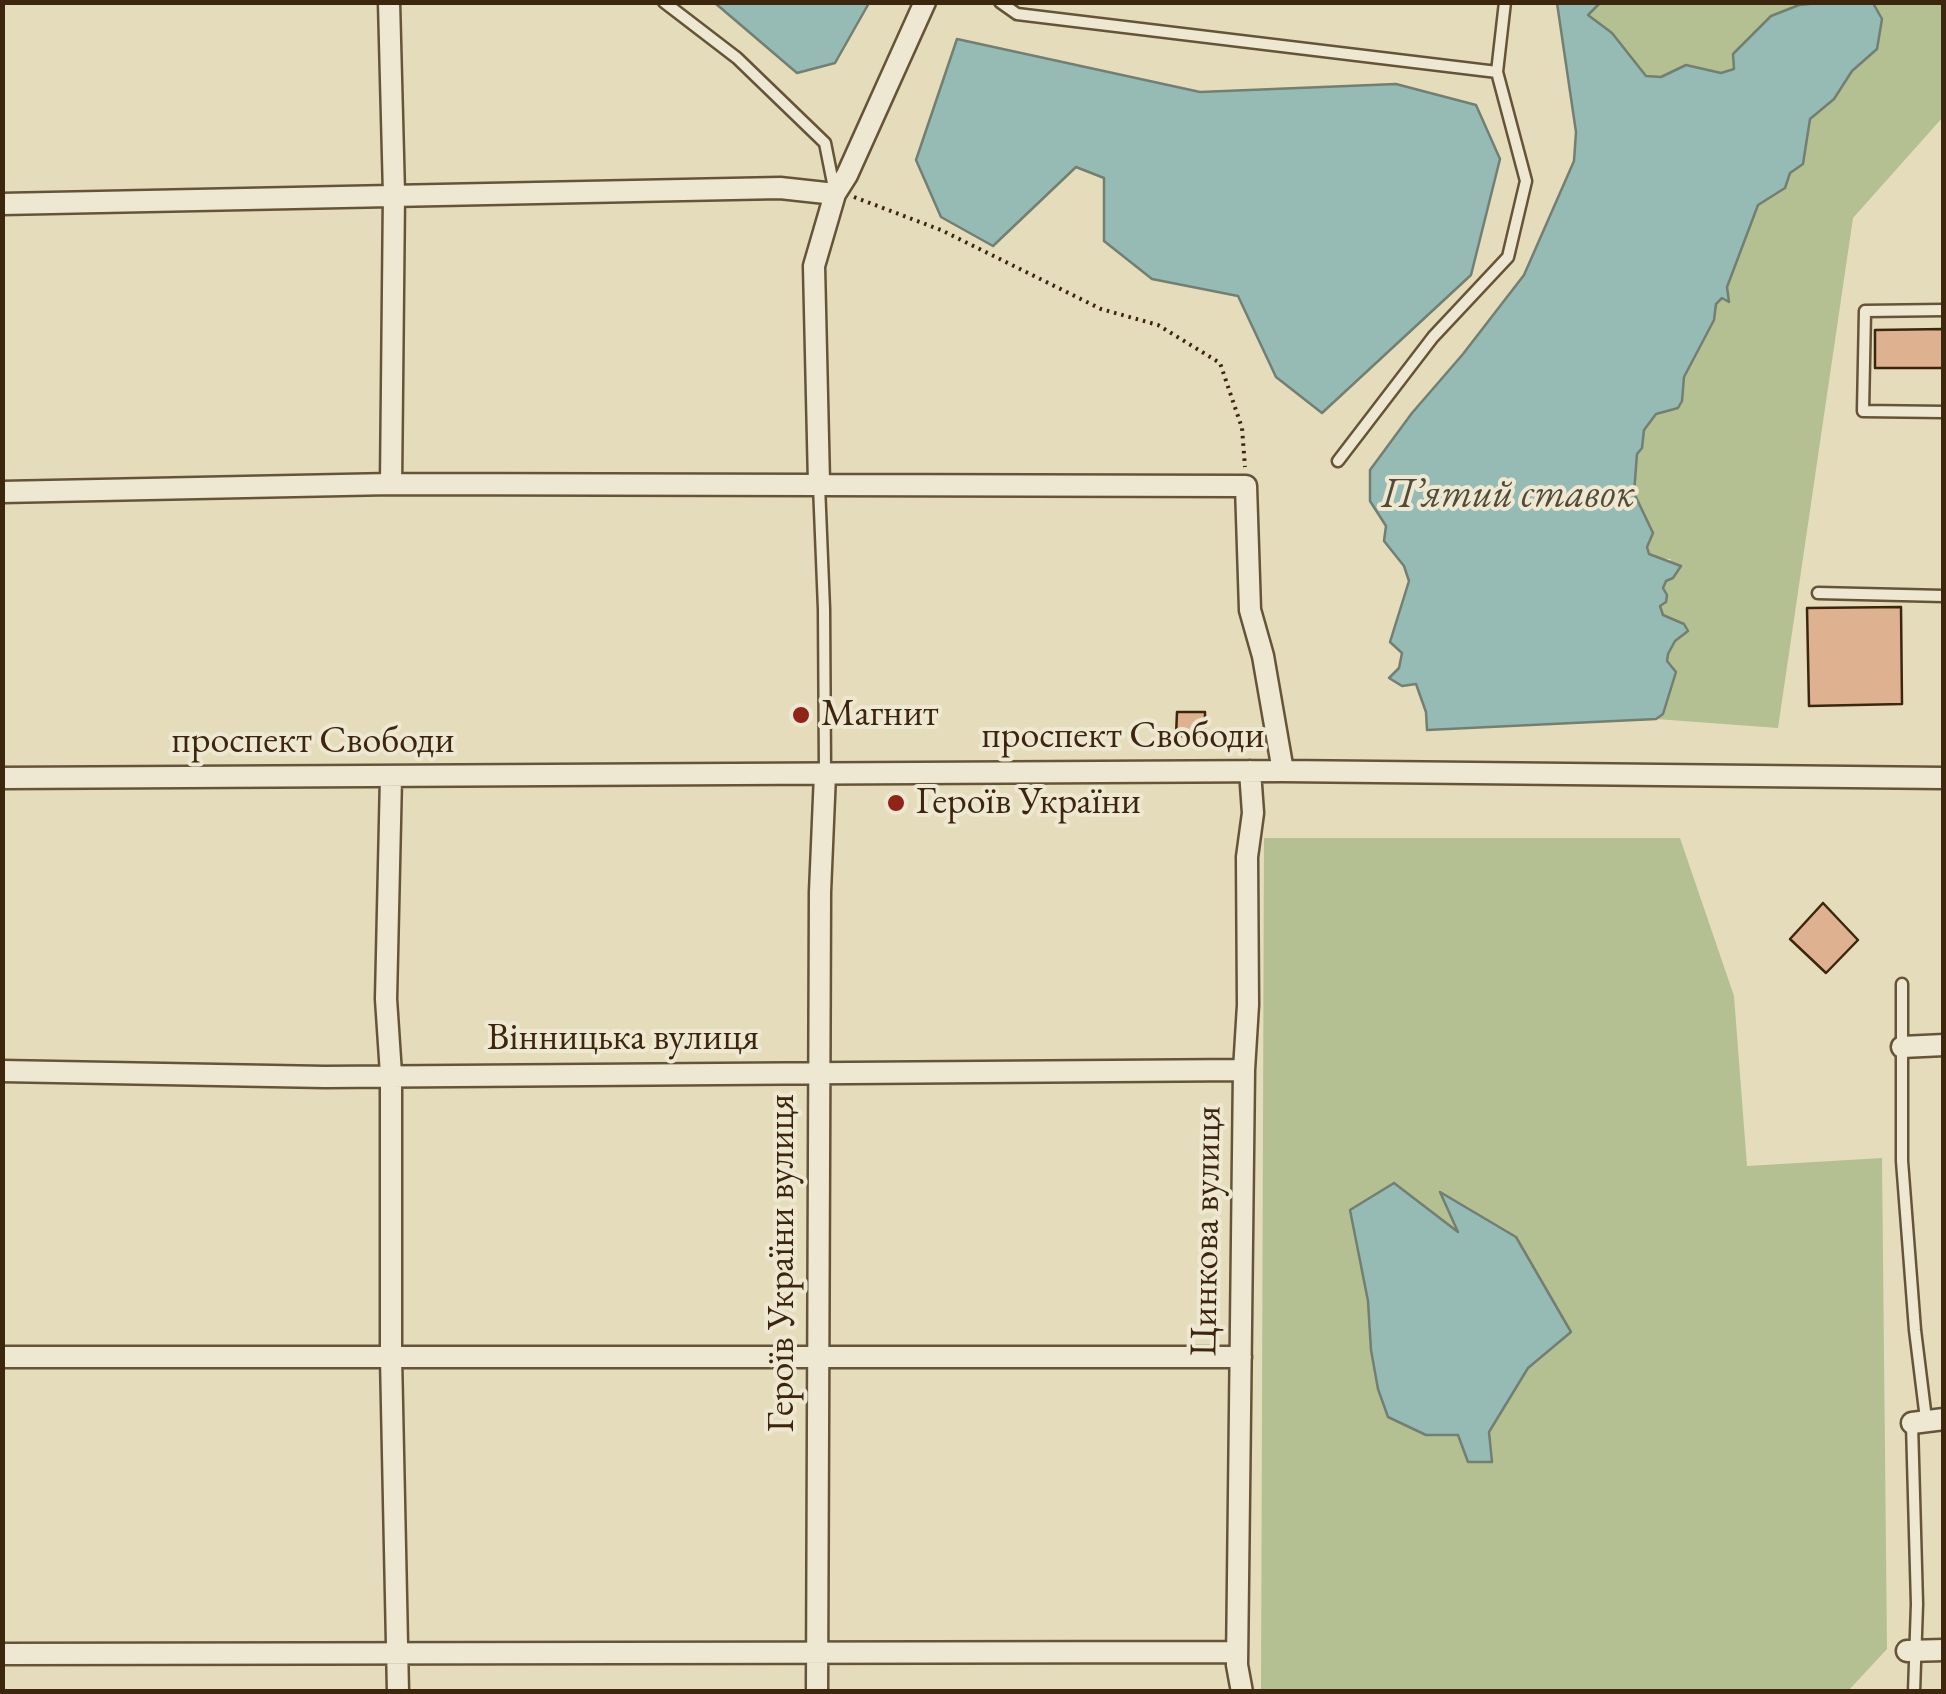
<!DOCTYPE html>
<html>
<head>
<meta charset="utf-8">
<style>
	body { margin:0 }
	#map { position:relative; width:1946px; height:1694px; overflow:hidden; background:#e5dcbb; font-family:"EB Garamond",serif }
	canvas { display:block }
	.frame { position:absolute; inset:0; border:5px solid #3c260e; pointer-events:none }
</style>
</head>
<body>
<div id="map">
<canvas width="1946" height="1694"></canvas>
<div class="frame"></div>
</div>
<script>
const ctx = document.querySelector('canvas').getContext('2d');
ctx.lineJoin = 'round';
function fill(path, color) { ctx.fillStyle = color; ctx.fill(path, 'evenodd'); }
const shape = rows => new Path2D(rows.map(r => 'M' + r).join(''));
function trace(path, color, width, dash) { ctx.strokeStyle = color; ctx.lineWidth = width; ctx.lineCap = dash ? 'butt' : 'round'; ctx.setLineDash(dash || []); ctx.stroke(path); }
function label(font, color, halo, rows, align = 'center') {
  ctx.font = font + ' "EB Garamond",serif'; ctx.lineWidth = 8; ctx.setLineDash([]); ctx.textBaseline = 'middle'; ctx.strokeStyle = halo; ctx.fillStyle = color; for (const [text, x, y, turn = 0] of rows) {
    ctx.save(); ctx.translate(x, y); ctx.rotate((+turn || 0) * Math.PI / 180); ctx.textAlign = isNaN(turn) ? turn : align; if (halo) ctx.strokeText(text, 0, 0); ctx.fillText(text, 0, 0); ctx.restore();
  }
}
fill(shape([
	[1600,3,1818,3,1735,69,1721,73,1686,65,1661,77,1646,76,1612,33,1588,15],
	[1873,3,1943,3,1943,117,1853,218,1778,728,1656,719,1663,714,1676,672,1667,661,1668,654,1684,624,1663,615,1660,606,1671,559,1655,558,1649,554,1647,547,1653,533,1634,493,1637,454,1642,448,1644,430,1656,414,1671,410,1682,401,1684,377,1714,320,1716,304,1722,298,1728,302,1727,287,1758,205,1785,188,1790,173,1803,164,1810,119,1834,99,1852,71,1877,49,1882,19],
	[1264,838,1680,838,1734,996,1747,1166,1882,1158,1887,1649,1848,1691,1261,1692]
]), '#b4c091');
const water = shape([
	[715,3,869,3,835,63,797,73,715,3],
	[1818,3,1873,3,1882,19,1877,49,1852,71,1834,99,1810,119,1803,164,1790,173,1785,188,1758,205,1727,287,1729,302,1722,298,1716,304,1714,320,1684,377,1682,401,1678,408,1656,414,1644,430,1642,448,1637,454,1634,493,1653,533,1647,547,1649,554,1681,566,1673,578,1666,581,1663,588,1667,595,1666,602,1660,606,1663,615,1684,624,1688,631,1675,641,1668,654,1667,661,1676,672,1663,714,1656,719,1427,730,1426,712,1416,684,1402,686,1389,678,1399,668,1402,653,1390,642,1409,581,1404,566,1384,541,1386,526,1370,501,1370,470,1412,413,1463,354,1524,275,1574,161,1576,132,1557,3,1600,3,1588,15,1612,33,1646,76,1661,77,1686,65,1721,73,1734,69,1733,54,1771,16,1799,5,1818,3],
	[957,39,1200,92,1396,84,1476,105,1500,159,1471,275,1322,413,1276,377,1238,296,1152,279,1104,241,1104,178,1076,167,993,246,941,217,916,160,957,39],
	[1394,1183,1458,1232,1440,1192,1516,1237,1571,1332,1528,1368,1489,1432,1492,1462,1468,1462,1458,1435,1426,1435,1388,1417,1378,1389,1371,1350,1368,1301,1350,1210,1394,1183]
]);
fill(water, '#96bbb4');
trace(water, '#727f72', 2.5);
const building = shape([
	[1944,329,1944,368,1875,368,1875,330,1944,329],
	[1901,607,1902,704,1809,706,1807,608,1901,607],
	[1177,712,1205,712,1205,737,1176,736,1177,712],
	[1823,903,1858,940,1826,973,1790,939,1823,903]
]);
fill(building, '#deb191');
trace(building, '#3c260e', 2.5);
const service = shape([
	[664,2,737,58,825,143,835,193],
	[1000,2,1017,14,1497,72,1526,181,1508,257,1433,337,1338,461],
	[1497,72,1505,2],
	[1944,310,1865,311,1863,411,1944,412],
	[819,485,824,609,825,773],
	[1818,593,1944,596],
	[1902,984,1902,1161,1915,1330,1926,1419],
	[1912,1424,1917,1604,1914,1692]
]);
const minor = shape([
	[389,2,394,194,391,484],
	[2,204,780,188,835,194],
	[819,483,814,266,835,194,847,175,925,2],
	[2,492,391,484,1246,486,1250,610,1263,656,1283,771],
	[391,777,386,999,391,1074,391,1357,398,1692],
	[2,778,1283,771,1944,778],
	[1902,1047,1944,1045],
	[2,1071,325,1077,1244,1070],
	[2,1357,1241,1357],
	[1912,1423,1944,1419],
	[1907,1651,1944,1650],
	[2,1654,1237,1652],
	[817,1692,820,892,825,774],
	[1242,1692,1237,1665,1244,1070,1248,1005,1247,857,1253,813,1250,771]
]);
trace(service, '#665439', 15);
trace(minor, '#665439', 25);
trace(shape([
	[854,197,941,230,1101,309,1158,325,1220,363,1242,428,1245,467]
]), '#3c260e', 4, [2.5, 5]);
trace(service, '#eee8d3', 10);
trace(minor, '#eee8d3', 20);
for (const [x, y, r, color] of [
	[801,715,10,"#8f2418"],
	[896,803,10,"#8f2418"]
]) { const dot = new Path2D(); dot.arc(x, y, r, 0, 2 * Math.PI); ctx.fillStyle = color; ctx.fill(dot); trace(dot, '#eee8d3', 4); }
label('38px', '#3c260e', '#eee8d3', [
	["Магнит",821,715],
	["Героїв України",916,803]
], 'left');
label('38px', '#3c260e', '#eee8d3', [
	["проспект Свободи",1123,737],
	["проспект Свободи",313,742],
	["Вінницька вулиця",623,1039],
	["Цинкова вулиця",1207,1231,-89],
	["Героїв України вулиця",783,1263,-90]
]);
label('italic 40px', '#524b38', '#eee8d3', [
	["П’ятий ставок",1508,495]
]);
</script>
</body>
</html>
